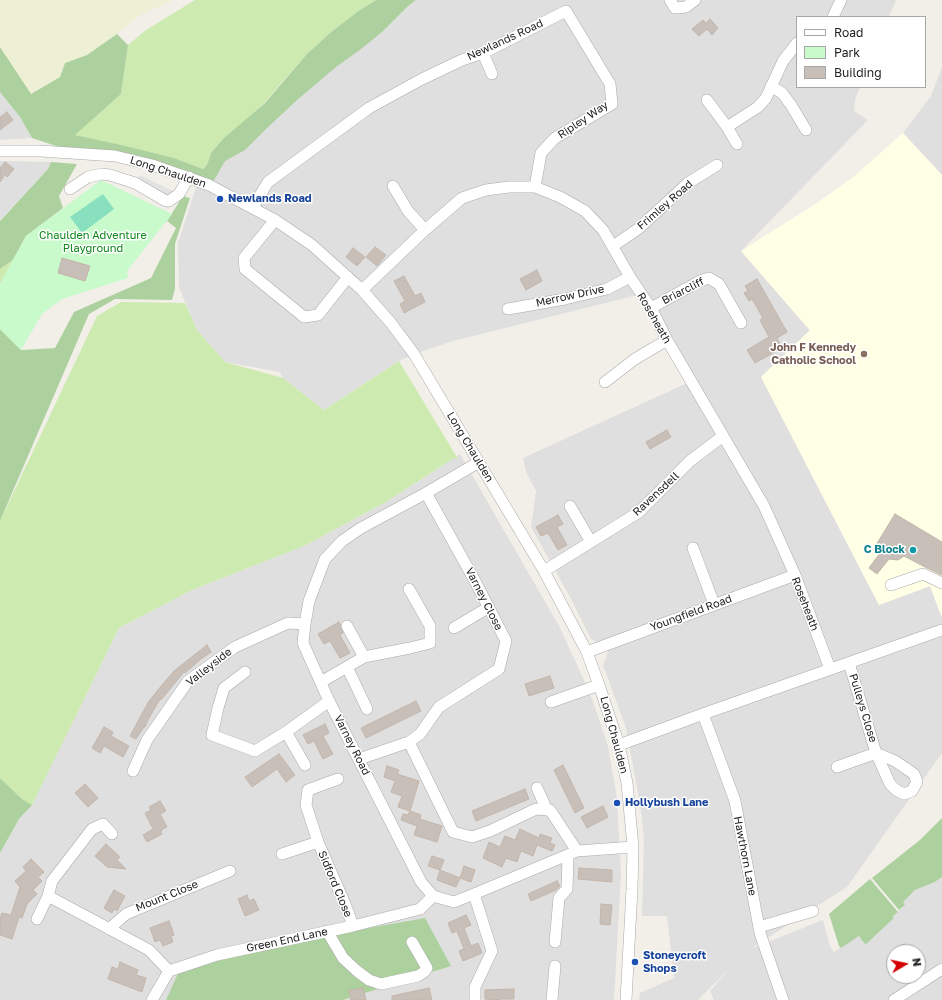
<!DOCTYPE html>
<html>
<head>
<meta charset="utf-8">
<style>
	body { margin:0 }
	#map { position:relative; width:942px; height:1000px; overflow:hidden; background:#f2efe9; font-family:"Golos Text",sans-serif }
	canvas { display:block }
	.legend { position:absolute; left:796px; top:16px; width:130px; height:72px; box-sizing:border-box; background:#fff; border:1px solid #a7a7a7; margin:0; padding:5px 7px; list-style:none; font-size:12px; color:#222 }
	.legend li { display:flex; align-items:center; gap:8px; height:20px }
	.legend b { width:20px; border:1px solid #a7a7a7 }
	.north { position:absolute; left:886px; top:944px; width:40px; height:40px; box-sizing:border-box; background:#fff; border:1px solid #a7a7a7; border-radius:50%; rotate:81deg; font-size:11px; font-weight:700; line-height:16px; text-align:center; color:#222 }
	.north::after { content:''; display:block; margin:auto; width:14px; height:18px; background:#d40000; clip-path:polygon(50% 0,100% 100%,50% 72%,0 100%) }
</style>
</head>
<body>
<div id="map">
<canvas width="942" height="1000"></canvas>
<ul class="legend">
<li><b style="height:5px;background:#fff"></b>Road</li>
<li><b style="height:11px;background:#c8facc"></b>Park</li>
<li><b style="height:11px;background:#c7bfb8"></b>Building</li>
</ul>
<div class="north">N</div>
</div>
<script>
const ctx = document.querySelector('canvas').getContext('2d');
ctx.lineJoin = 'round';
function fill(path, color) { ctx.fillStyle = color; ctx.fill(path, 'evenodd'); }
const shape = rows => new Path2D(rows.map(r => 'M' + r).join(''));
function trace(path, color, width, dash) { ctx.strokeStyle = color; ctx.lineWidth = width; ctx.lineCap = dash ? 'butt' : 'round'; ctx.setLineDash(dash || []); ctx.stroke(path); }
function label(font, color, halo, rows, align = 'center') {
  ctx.font = font + ' "Golos Text",sans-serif'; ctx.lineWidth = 3; ctx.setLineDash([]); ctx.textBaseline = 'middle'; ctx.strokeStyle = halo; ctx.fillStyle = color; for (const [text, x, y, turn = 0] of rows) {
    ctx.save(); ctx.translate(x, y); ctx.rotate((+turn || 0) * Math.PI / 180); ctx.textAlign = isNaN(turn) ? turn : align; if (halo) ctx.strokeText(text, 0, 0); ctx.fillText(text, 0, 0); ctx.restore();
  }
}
fill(shape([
	[413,0,896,0,889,17,797,17,797,87,860,87,855,99,854,111,868,120,741,251,810,331,761,377,879,605,930,586,942,618,942,753,847,887,750,949,823,920,830,946,834,952,859,936,864,943,894,918,892,917,905,905,902,902,915,890,935,882,942,877,942,1000,714,1000,710,991,731,967,698,1000,639,1000,640,993,674,978,667,916,642,916,644,837,640,804,626,728,603,665,608,652,604,645,591,639,570,597,531,527,536,491,526,472,523,458,696,379,646,293,453,341,414,354,399,361,324,410,283,378,280,372,225,362,197,330,179,288,178,243,198,181],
	[894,952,918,952,918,976,894,976],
	[942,67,942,175,903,133,931,96],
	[0,92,20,117,32,138,0,140],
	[0,161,51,162,48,169,0,220],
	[460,454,559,626,590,693,608,746,617,799,621,875,614,1000,343,1000,450,966,181,969,166,1000,0,1000,0,853,19,819,32,804,119,628,192,590,304,546,386,502]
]), '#e0dfdf');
fill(shape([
	[903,133,942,175,942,618,930,586,879,605,761,377,810,330,741,251,817,203,852,178]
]), '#ffffe5');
fill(shape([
	[0,0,173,0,139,16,117,34,87,55,65,63,60,77,30,94,0,47]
]), '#eef0d5');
fill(shape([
	[195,0,376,0,357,12,330,33,307,54,264,103,211,153,207,165,203,169,174,158,74,135,121,94,128,45,146,30],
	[13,260,0,284,0,269],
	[121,302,185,303,197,330,225,362,283,378,324,410,399,361,458,459,454,458,386,502,304,546,192,590,119,628,32,805,22,799,0,778,0,521,97,316]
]), '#cdebb0');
fill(shape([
	[376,0,416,0,408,6,382,32,361,49,336,67,297,100,266,129,245,150,225,161,213,182,196,177,198,175,185,170,153,161,56,146,32,138,20,117,0,92,0,47,31,94,60,77,65,63,87,55,117,34,128,45,121,94,75,135,121,145,174,158,203,169,207,165,211,153,224,138,265,103,307,54,330,33,357,12],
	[51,162,77,164,59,196,63,208,26,236,13,260,0,269,0,221,48,169],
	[183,196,190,198,175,244,175,289,172,300,115,299,89,314,0,521,0,329,21,350,55,348,74,312,151,278,176,228,167,221],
	[0,778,22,799,32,805,19,819,0,853],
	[942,818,942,877,935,882,915,890,903,902,905,905,899,910,872,878,920,840],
	[870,879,898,912,892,917,894,918,866,944,864,943,859,936,841,948,839,946,829,914],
	[425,918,451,966,343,1000,166,1000,180,969,246,950]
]), '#add19e');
fill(shape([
	[101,180,172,214,127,271,128,278,62,299,42,314,21,350,0,329,0,284,26,236]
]), '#c8facc');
fill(shape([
	[103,194,114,209,82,233,70,217]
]), '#88e0be');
fill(shape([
	[140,175,179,194,168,209,133,187]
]), '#e2e2e2');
const building = shape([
	[710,19,718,28,712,35,707,29,699,36,692,29,703,20,706,23,710,19],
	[7,112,13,120,0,130,0,117,7,112],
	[5,162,14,169,7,177,5,175,0,182,0,168,5,162],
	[375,247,386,255,377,266,366,257,375,247],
	[353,248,365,257,357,266,346,257,353,248],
	[62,258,90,266,85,281,58,273,62,258],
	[537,270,542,281,526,290,520,279,537,270],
	[404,276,415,296,421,293,425,302,404,313,400,304,405,301,394,281,404,276],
	[757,279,787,332,777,338,782,348,755,363,747,350,769,337,760,320,763,318,752,299,749,301,744,293,748,291,745,286,757,279],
	[667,430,671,437,650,449,646,442,667,430],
	[895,514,942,542,942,575,925,567,904,556,898,560,889,559,877,574,869,568,883,549,876,545,895,514],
	[558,515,563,524,557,527,567,545,558,550,548,533,541,536,536,527,558,515],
	[339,622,343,633,340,635,350,653,340,658,330,641,324,644,318,634,339,622],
	[207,645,211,652,201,659,185,673,184,672,161,700,160,699,148,720,145,727,144,727,136,739,130,736,149,701,162,685,174,671,207,645],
	[550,676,554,688,529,696,525,684,550,676],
	[416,701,421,711,366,738,361,728,416,701],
	[325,724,329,733,323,736,333,754,323,759,314,741,308,744,303,735,325,724],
	[104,727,113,732,111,736,129,746,123,757,104,746,100,753,92,748,104,727],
	[279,754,295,775,286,782,277,769,252,787,245,777,279,754],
	[563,765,584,808,575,813,554,770,563,765],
	[387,766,399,770,397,774,419,781,410,811,398,807,402,796,391,792,395,781,384,777,387,766],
	[85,784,98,798,88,807,75,793,85,784],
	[525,789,529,799,476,821,472,811,525,789],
	[160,801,166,811,160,814,167,827,161,830,162,834,147,842,143,835,153,829,145,813,151,810,149,807,160,801],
	[603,806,608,817,587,828,581,817,603,806],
	[410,811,421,815,420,819,442,826,437,842,414,835,417,826,401,820,403,814,408,815,410,811],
	[520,829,539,838,540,834,552,838,550,843,555,845,552,851,537,845,533,856,521,851,517,862,506,858,502,867,483,858,489,842,500,847,505,836,515,840,520,829],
	[106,844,120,857,117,860,126,869,107,867,95,856,106,844],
	[432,856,444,860,440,870,428,866,432,856],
	[31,859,44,872,38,877,42,881,33,890,37,894,27,904,22,918,19,917,12,939,0,935,0,918,2,913,11,915,20,887,15,881,26,871,23,867,31,859],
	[464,866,475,870,471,882,460,878,464,866],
	[579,868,612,870,612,882,578,879,579,868],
	[440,870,460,878,456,887,437,880,440,870],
	[557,881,560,886,556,890,531,901,528,894,557,881],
	[114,890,125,896,117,911,114,909,112,913,104,908,114,890],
	[247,895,249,901,254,899,259,910,245,916,238,899,247,895],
	[601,904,612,905,610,925,600,924,601,904],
	[466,915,471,925,464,928,471,946,478,943,482,953,463,961,459,951,464,949,457,931,452,933,448,923,466,915],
	[169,921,174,935,171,936,173,942,163,946,160,940,155,942,150,928,169,921],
	[120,962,138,970,136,975,146,978,142,992,108,979,112,967,118,969,120,962],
	[363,988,366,1000,351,1000,349,990,363,988],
	[429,988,432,1000,392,1000,392,996,429,988],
	[514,989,514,999,500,999,500,1000,485,999,485,990,514,989]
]);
fill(building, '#c7bfb8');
trace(building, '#c4b6ab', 1);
const minor = shape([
	[670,0,675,8,686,7,695,0],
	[833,17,841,0],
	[483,53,492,74],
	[771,86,782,93,791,105,806,130],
	[707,100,727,127,758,107,766,98,783,61,797,43],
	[727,127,737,144],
	[0,151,41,151,115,156,152,165,209,185,275,220,312,245,362,290,391,323,414,354,544,571,587,652,599,685,619,745,627,783,633,847,632,889,626,1000],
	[393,186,408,211,425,230],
	[70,189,88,177,102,174,110,175,135,183,166,201,169,201,179,194,189,177],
	[253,207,268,182,369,108,422,79,462,60,483,53,566,11,610,84,612,104,555,138,541,153,535,187],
	[275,220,244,258,245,269,304,317,318,315,348,277],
	[613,246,638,229,688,183,717,165],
	[362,290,425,230,462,198,486,190,509,187,535,187,560,197,585,211,603,230,630,277,651,308,667,340,764,506,795,575,830,669],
	[651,308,700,281,709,278,719,284,741,323],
	[508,309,565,299,607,289,630,277],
	[605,382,635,359,667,340],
	[479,462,426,493,361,528,342,541,325,559,309,601,305,624,303,643,329,701,421,882,433,896,454,902,474,894,577,851,633,847],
	[570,506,591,542],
	[693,548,714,604],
	[544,571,639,512,690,461,723,436],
	[891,585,923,574,942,583],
	[454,628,489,607],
	[587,652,795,575],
	[364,657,410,648,430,643,430,626,409,589],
	[347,667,367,709],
	[245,672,224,688,218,708,212,735,255,751,286,732],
	[321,682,364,657,347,626],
	[551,702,599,685],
	[703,714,735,801,760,933,783,1000],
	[409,742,420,734,439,707,499,669,506,641,475,581,426,493],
	[619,745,703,714,942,630],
	[876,753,895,761,914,774,917,782,912,791,904,794,896,790,890,784,876,753],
	[359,759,409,742,453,832,472,837,490,831,536,809,550,810,577,851],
	[305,765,286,732,329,701],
	[837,767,876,753,849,663],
	[133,771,147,740,188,681,235,647,288,623,305,624],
	[338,779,308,790,306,805,318,842,345,904,353,926],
	[537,788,547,810],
	[282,854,318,842],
	[474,894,492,951,475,987,475,1000],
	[48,896,149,950,169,971],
	[37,919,48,896,52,881,92,829,103,824,112,834],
	[759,927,813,911],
	[109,929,126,914,230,871],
	[327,931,343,958,357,971,369,980,381,984,418,976,424,972,427,968,412,942],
	[555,942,559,898,567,889,568,856],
	[152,1000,169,971,217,955,353,926,420,909,433,896],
	[552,1000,555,966],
	[894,1000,942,969]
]);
trace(minor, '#a9a9a9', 12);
trace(minor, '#fff', 11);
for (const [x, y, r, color] of [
	[220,199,4,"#1a4fb4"],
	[864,354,4,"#8d6e63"],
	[913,550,4,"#0f9aa8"],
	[617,803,4,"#1a4fb4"],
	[635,962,4,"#1a4fb4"]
]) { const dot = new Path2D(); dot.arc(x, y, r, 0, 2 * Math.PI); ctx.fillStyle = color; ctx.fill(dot); trace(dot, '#fff', 1.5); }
label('11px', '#222', '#fff', [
	["Newlands Road",505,40,-25],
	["Ripley Way",583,120,-34],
	["Long Chaulden",168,172,18],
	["Frimley Road",665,205,-41],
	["Briarcliff",683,291,-27],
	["Merrow Drive",570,296,-12],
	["Roseheath",654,318,60],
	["Long Chaulden",470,447,59],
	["Ravensdell",656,494,-43],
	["Varney Close",484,599,63],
	["Roseheath",805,604,69],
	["Youngfield Road",691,613,-20],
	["Valleyside",209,667,-38],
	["Pulleys Close",863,708,73],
	["Long Chaulden",614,735,75],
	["Varney Road",352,745,63],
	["Hawthorn Lane",745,856,79],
	["Sidford Close",335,884,67],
	["Mount Close",167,896,-22],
	["Green End Lane",287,940,-12]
]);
label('bold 11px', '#164399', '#fff', [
	["Newlands Road",228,199],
	["Hollybush Lane",625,803],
	["Stoneycroft",643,956],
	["Shops",643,969]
], 'left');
label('11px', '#0c8416', '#fff', [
	["Chaulden Adventure",93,236],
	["Playground",93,249]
]);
label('bold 11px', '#785e54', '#fff', [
	["John F Kennedy",856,348],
	["Catholic School",856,361]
], 'right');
label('bold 11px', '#0d838f', '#fff', [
	["C Block",905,550]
], 'right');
</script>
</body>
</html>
